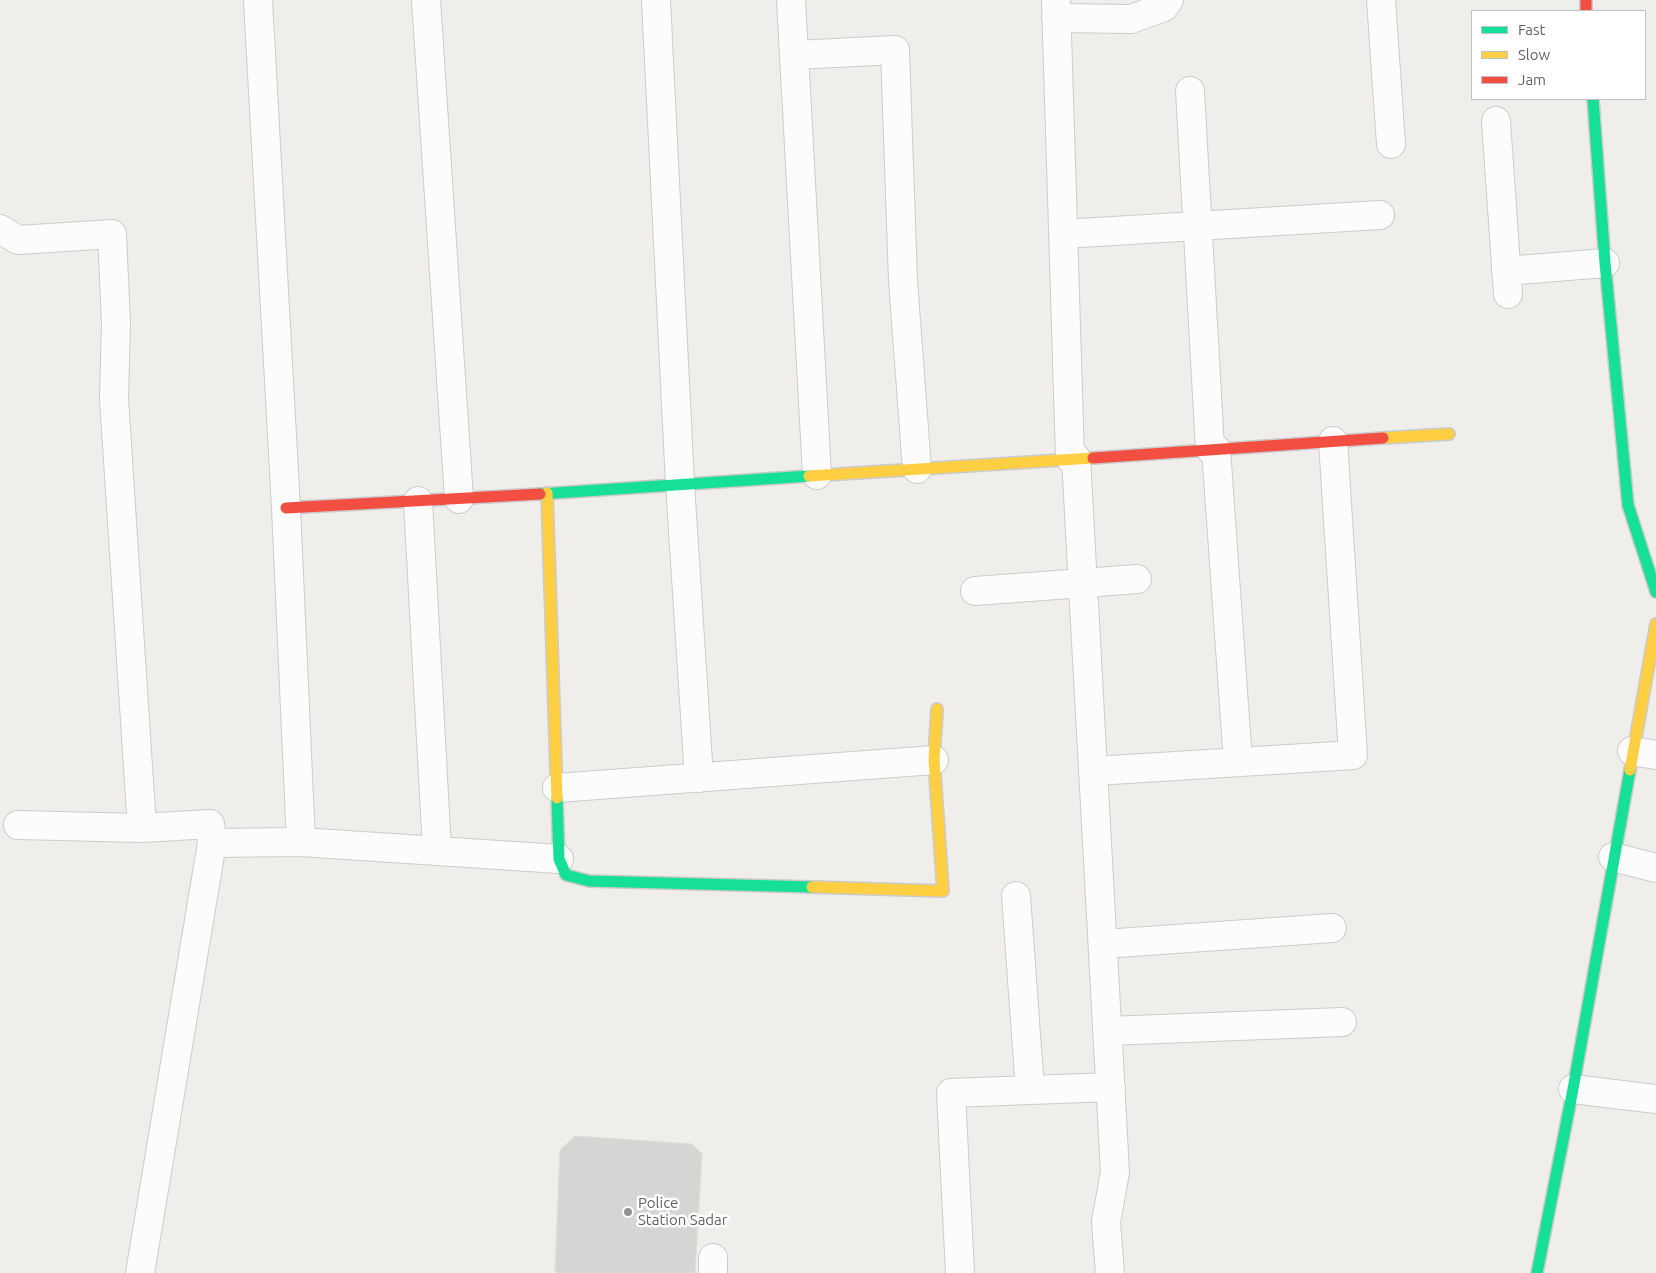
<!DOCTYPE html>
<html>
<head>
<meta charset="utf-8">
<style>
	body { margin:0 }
	#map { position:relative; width:1656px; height:1273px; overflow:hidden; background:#efeeea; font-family:Ubuntu,sans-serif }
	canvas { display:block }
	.legend { position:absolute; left:1471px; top:10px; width:175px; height:90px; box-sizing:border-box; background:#fff; border:1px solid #bfc1c3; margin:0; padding:6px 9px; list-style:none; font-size:15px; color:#5f6368 }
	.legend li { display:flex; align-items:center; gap:10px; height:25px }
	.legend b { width:25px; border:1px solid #bfc1c3 }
</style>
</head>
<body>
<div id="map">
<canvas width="1656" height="1273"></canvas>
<ul class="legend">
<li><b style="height:6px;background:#16e098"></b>Fast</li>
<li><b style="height:6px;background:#ffcf43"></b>Slow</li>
<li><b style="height:6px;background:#f24e42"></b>Jam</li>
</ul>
</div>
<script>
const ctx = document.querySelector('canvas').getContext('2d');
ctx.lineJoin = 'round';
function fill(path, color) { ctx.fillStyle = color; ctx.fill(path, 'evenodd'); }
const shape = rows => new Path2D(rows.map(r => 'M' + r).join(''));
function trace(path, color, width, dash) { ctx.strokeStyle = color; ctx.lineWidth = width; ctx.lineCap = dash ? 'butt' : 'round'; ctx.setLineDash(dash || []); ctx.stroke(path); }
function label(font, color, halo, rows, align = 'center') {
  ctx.font = font + ' Ubuntu,sans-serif'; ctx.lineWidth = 5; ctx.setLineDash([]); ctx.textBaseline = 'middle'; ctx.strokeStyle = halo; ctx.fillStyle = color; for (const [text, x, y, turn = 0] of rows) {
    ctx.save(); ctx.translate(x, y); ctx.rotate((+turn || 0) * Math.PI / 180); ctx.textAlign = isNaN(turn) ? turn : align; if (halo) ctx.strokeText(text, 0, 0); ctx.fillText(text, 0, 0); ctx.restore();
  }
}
const building = shape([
	[575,1136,692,1144,702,1154,695,1273,557,1273,555,1270,560,1150,575,1136]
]);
fill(building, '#d6d5d3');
trace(building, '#deddd9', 1);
const street = shape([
	[258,0,286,508,301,842],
	[426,0,459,499],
	[656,0,680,484,699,778],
	[791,0,817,475],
	[1056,0,1070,458],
	[1381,0,1391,144],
	[1056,18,1131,19,1164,7,1169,0],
	[795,55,895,50,903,281,917,469],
	[1190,91,1210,449],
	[1496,121,1508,294],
	[0,229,18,240,112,234,116,323,114,399,142,828],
	[1063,234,1380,215],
	[1506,271,1605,263],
	[1216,449,1238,762],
	[1076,458,1115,1172,1106,1222,1110,1273],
	[418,501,437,850],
	[975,591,1137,579],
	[1632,751,1656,755],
	[1095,771,1353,755,1333,441],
	[557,788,934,760],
	[18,825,142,828,210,824,212,843,140,1273],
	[212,843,301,842,559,859],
	[1613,857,1656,868],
	[1016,896,1030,1090],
	[1104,944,1332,928],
	[1108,1031,1342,1022],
	[1573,1089,1656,1099],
	[713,1273,713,1258],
	[960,1273,951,1093,1111,1087]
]);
const fast = shape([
	[1593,99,1605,263,1628,505,1656,592],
	[540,494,809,476],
	[557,798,559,859,566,875,589,881,812,887],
	[1537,1273,1573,1089,1630,770]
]);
const slow = shape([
	[1383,438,1449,434],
	[809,476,1093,458],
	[547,493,557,798],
	[1630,770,1656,624],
	[812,887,943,891,934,760,937,709]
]);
const jam = shape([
	[1586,0,1586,11],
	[1093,458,1383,438],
	[286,508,540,494]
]);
trace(street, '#cbcccc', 30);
trace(fast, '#cacacb', 14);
trace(slow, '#cacacb', 14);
trace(jam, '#cacacb', 14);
trace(street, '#fdfcfc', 28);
trace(fast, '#16e098', 11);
trace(slow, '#ffcf43', 11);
trace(jam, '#f24e42', 11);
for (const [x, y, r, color] of [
	[628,1212,5,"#919496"]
]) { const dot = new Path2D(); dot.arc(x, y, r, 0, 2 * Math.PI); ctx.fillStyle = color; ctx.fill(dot); trace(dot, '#fff', 2); }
label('15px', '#5f6368', '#fff', [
	["Police",638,1203],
	["Station Sadar",638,1220]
], 'left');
</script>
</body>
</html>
